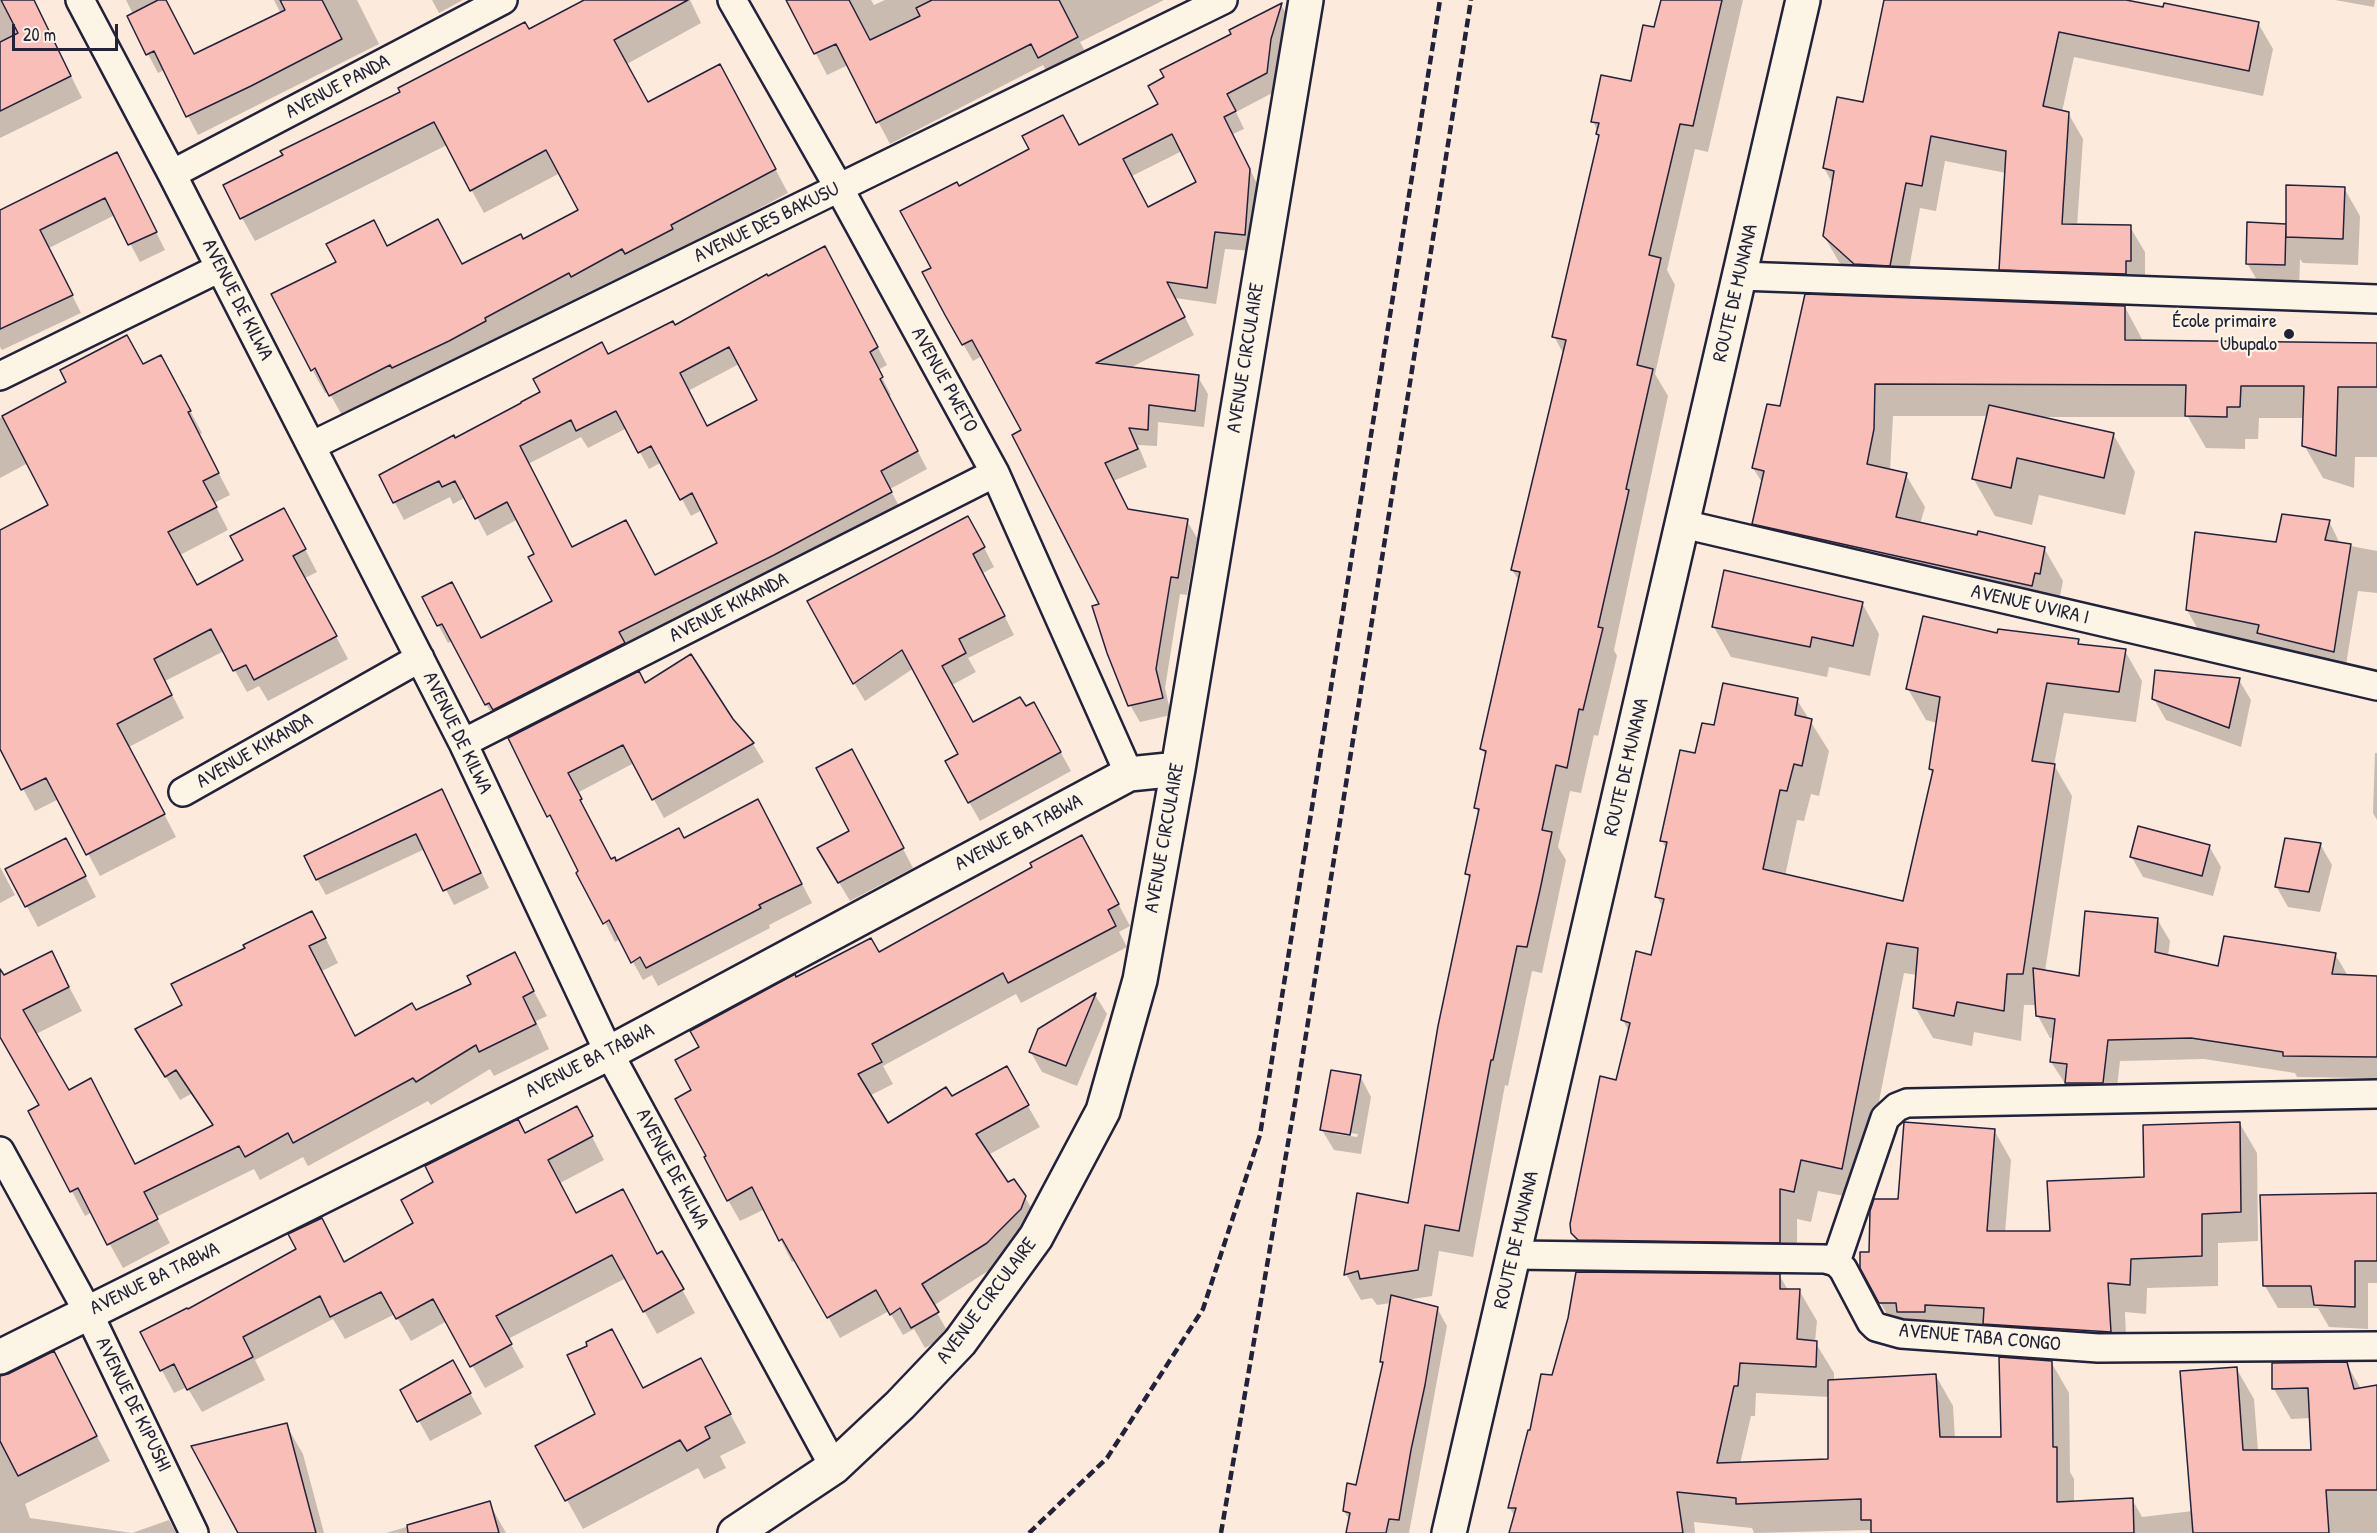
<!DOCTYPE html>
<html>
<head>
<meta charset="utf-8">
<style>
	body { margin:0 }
	#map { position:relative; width:2377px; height:1533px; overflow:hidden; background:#fceadc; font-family:"Patrick Hand",sans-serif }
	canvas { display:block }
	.scale { position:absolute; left:12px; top:24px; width:106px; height:27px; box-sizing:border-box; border:3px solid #22223b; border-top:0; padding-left:8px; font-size:18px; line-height:21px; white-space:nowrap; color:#22223b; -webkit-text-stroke:4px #fcf5e5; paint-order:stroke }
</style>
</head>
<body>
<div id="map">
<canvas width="2377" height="1533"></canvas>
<div class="scale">20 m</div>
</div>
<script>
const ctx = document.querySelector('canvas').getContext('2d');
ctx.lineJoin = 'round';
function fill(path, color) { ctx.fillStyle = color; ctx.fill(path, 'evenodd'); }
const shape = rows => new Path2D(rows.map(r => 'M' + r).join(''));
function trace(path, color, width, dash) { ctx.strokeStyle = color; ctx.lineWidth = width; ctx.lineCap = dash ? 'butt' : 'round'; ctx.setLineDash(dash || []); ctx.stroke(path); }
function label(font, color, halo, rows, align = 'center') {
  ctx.font = font + ' "Patrick Hand",sans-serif'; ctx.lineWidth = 4.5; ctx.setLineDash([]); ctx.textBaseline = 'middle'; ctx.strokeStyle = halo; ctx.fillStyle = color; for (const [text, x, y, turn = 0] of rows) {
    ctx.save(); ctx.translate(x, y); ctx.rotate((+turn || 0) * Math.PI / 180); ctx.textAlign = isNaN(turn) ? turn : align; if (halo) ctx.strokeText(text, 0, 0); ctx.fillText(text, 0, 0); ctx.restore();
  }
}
fill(shape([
	[0,0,24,0,44,22,82,98,0,138],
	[126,0,166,0,194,55,281,14,274,0,357,0,379,44,198,135,164,70,158,73,148,54,129,17,133,14],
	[432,0,463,0,439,13],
	[588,0,690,0,701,23,627,64,648,104,733,89,788,193,683,249,685,253,640,277,637,271,585,299,584,296,344,419,329,392,325,393,313,371,323,366,388,247,462,266,523,241,580,211,560,173,484,213,447,145,255,241,242,218,529,31],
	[788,0,871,0,874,5,885,0,1164,0,1080,42,1089,59,1051,79,1043,65,890,144,848,65,827,75],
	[1662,0,1743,0,1708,152,1695,149,1667,270,1675,285,1655,374,1668,396,1614,650,1617,656,1598,736,1594,735,1581,793,1570,791,1558,847,1566,860,1554,917,1542,973,1532,971,1508,1086,1505,1085,1473,1257,1439,1251,1432,1296,1406,1300,1437,1308,1447,1326,1409,1533,1348,1533,1350,1521,1344,1511,1357,1486,1384,1366,1381,1362,1391,1303,1377,1305,1372,1298,1361,1300,1346,1274,1358,1195,1410,1204,1470,880,1467,874,1479,814,1476,808,1486,757,1482,749,1520,582,1512,570,1564,355,1554,336,1600,137,1593,121,1632,83,1655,29],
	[1885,0,2119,0,2258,23,2273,49,2263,96,2074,57,2062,112,2068,113,2083,139,2077,226,2130,227,2145,252,2145,286,2015,295,2000,269,2006,173,1945,161,1936,211,1920,208,1905,291,1870,290,1839,262,1824,236,1833,184,1824,168,1865,104],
	[2335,0,2375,0,2374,7],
	[1281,5,1291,21,1280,57,1276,91,1236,112,1244,129,1233,134,1259,188,1254,251,1225,249,1216,304,1175,298,1194,335,1128,369,1198,377,1208,394,1204,427,1158,422,1157,446,1138,445,1147,467,1113,481,1129,511,1187,521,1197,538,1187,595,1180,594,1165,688,1171,715,1140,722,1130,705,1102,604,1023,431,982,356,973,361,946,315,933,269,958,188,1079,147,1160,105,1233,35],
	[1182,151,1198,182,1148,209,1132,176],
	[126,172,165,250,140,262,115,215,49,248,81,313,2,350,0,347,0,211],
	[2344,188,2360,216,2358,265,2303,263,2300,259,2299,291,2263,290,2247,263,2248,224,2287,225],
	[834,265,887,365,878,370,891,395,889,396,927,469,890,489,901,510,496,722,452,641,448,643,424,598,481,639,554,602,536,555,518,519,487,536,466,497,453,504,450,497,404,520,381,476,455,440,608,356,674,327,768,278],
	[739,364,759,401,707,427,688,391],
	[627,428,649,469,662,462,691,516,702,510,719,543,655,576,572,549,528,464,581,437,588,448],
	[2125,307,2143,341,2377,344,2377,457,2355,457,2354,488,2323,478,2304,445,2304,418,2259,418,2258,439,2245,439,2245,449,2206,448,2188,417,2041,417,2113,434,2135,472,2125,515,2039,495,2032,525,1995,516,1973,478,1988,416,1893,416,1890,471,1906,475,1925,507,1920,524,2044,548,2063,581,2058,606,1772,556,1753,524,1763,484,1753,468,1781,408],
	[143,366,173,379,202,433,199,435,230,495,214,503,228,530,180,555,197,587,296,532,317,572,305,578,348,659,268,701,259,686,247,692,224,651,165,681,184,718,129,747,176,837,100,876,59,799,35,811,0,746,0,531,50,505,28,463,0,478,0,418,68,383],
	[2329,521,2340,544,2377,551,2377,593,2358,591,2345,671,2271,653,2265,644,2199,631,2187,610,2277,544],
	[978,536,994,567,983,573,1014,635,968,658,976,672,952,685,973,724,1025,708,1044,722,1071,771,980,821,969,802,960,754,914,668,865,701,854,683],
	[1862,603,1879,634,1870,676,1829,667,1827,677,1731,657,1714,627],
	[1998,635,2078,641,2080,645,2125,651,2142,681,2136,722,2064,713,2054,765,2072,796,2045,971,2080,977,2157,919,2170,941,2168,956,2220,967,2335,954,2348,976,2377,977,2377,1085,2371,1085,2367,1078,2297,1077,2295,1073,2204,1059,2120,1061,2115,1105,2079,1105,2051,1062,2054,1038,2050,1038,2038,1016,2037,1005,2024,1005,2021,1041,1974,1032,1972,1046,1933,1038,1915,1007,1917,975,1904,973,1860,1199,1818,1191,1811,1222,1797,1219,1797,1273,1778,1273,1788,1290,1799,1290,1817,1321,1815,1342,1834,1373,1834,1381,1936,1376,1953,1406,1955,1439,2002,1439,2051,1362,2069,1393,2070,1472,2074,1479,2074,1502,2132,1499,2142,1517,2193,1511,2236,1368,2254,1399,2258,1451,2313,1451,2311,1418,2291,1419,2274,1389,2346,1363,2361,1389,2377,1387,2377,1533,1871,1533,1869,1530,1754,1533,1752,1528,1694,1522,1695,1533,1511,1533,1515,1517,1510,1508,1531,1432,1553,1377,1600,1273,1591,1264,1573,1232,1617,1082,1629,1032,1623,1020,1653,957,1663,908,1657,896,1667,851,1662,840,1696,755,1715,727,1797,700,1829,751,1819,796,1811,794,1804,821,1797,820,1785,876,1904,903,1933,774,1930,769,1937,723,1926,720,1908,689],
	[1756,1393,1829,1397,1829,1460,1740,1464,1751,1416,1755,1416],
	[2239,680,2251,700,2241,747,2166,720,2154,699],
	[645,684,732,720,753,744,764,762,664,818,634,763,577,793,611,861,616,862,684,839,768,819,812,903,769,925,770,928,658,986,652,975,643,980,620,939,615,942,580,872,510,739],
	[2375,753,2377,753,2377,820,2373,813],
	[862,770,913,868,850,901,819,849,851,832],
	[450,807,489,888,454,905,425,849,326,895,317,879],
	[2320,844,2332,865,2320,912,2288,907,2276,886],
	[2209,846,2221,867,2213,896,2143,877,2131,856],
	[1094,858,1130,926,1119,932,1127,947,1021,1003,1016,994,883,1066,893,1084,869,1096,888,1125,951,1098,1006,1068,1040,1127,988,1155,1008,1185,1025,1197,1037,1218,999,1264,933,1306,949,1334,925,1348,914,1329,903,1335,889,1311,840,1338,796,1260,792,1262,765,1209,740,1221,728,1200,708,1156,693,1091,701,1048,796,979,878,954],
	[77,860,96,897,38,927,7,870],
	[0,867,15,895,0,903],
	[325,937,338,963,322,971,356,1038,473,984,514,954,547,1016,536,1021,549,1049,494,1076,490,1069,431,1105,428,1101,308,1166,303,1157,260,1180,254,1169,156,1217,170,1243,123,1268,92,1212,85,1216,30,1112,41,1106,0,1026,0,979,51,953,82,1011,36,1034,68,1091,135,1166,213,1126,191,1094,180,1100,137,1030],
	[1095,995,1107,1014,1077,1086,1042,1072,1030,1051,1039,1030],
	[1360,1076,1371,1097,1361,1154,1334,1150,1322,1130],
	[1335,1131,1358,1134,1357,1137,1335,1134],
	[2240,1124,2257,1153,2258,1241,2218,1243,2218,1286,2147,1288,2146,1314,2125,1312,2127,1361,1897,1332,1880,1302,1870,1253,1900,1201,1994,1130,2011,1160,2005,1233,2052,1233],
	[589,1131,604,1160,560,1183,576,1214,657,1256,662,1253,695,1313,657,1334,626,1278,508,1339,524,1367,485,1388,447,1321,411,1341,395,1314,345,1339,333,1319,255,1360,265,1380,202,1412,187,1387,174,1393,142,1333,334,1242,344,1263,415,1224,525,1135],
	[2377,1194,2377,1283,2368,1283,2368,1329,2329,1327,2318,1308,2278,1308,2265,1286],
	[53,1353,110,1461,25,1504,30,1518,132,1533,169,1520,176,1533,0,1533,0,1377,9,1375],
	[464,1382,482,1414,430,1441,402,1390],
	[716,1388,746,1443,720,1456,726,1468,704,1479,698,1468,583,1529,537,1446,644,1390],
	[286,1425,303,1454,324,1533,240,1533],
	[489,1503,506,1533,386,1533]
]), '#0003');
const building = shape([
	[1,0,34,0,71,76,0,111,0,42,18,33,1,0],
	[158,0,166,0,194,54,285,10,280,0,322,0,342,39,251,86,186,117,154,51,146,55,127,16,158,0],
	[584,0,688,0,614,40,648,102,720,64,776,169,671,225,673,229,625,254,622,249,571,277,569,273,485,318,486,321,449,341,392,368,390,365,329,396,315,368,311,371,271,294,336,262,326,244,374,220,387,246,438,219,462,264,521,234,523,239,578,210,546,150,470,191,434,122,240,219,223,185,283,155,280,151,400,92,398,88,525,22,529,29,584,0],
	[786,0,849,0,870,40,920,16,916,8,932,0,1059,0,1078,37,1038,58,1031,44,876,123,836,44,814,54,786,0],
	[1661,0,1722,0,1693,126,1680,124,1649,255,1661,258,1637,365,1653,369,1626,489,1629,490,1598,627,1603,628,1583,710,1579,709,1567,768,1556,765,1542,830,1552,832,1540,890,1527,947,1517,946,1493,1060,1491,1060,1459,1231,1425,1225,1418,1270,1360,1279,1358,1271,1344,1275,1357,1193,1408,1203,1438,1026,1470,875,1465,874,1479,809,1474,808,1486,751,1480,749,1520,572,1511,570,1566,340,1552,337,1599,135,1596,134,1599,123,1591,122,1601,75,1631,81,1643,25,1654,27,1661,0],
	[1884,0,2126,0,2163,7,2164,3,2259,22,2249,71,2059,32,2043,106,2069,112,2062,224,2131,225,2131,261,2126,261,2126,274,1999,270,2006,151,1931,136,1922,186,1906,183,1890,266,1854,264,1823,236,1834,171,1823,168,1837,97,1863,102,1884,0],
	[1282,3,1271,39,1267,73,1227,94,1236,111,1224,117,1250,169,1245,235,1215,232,1207,288,1167,282,1185,317,1096,363,1199,375,1195,411,1149,405,1148,430,1129,428,1138,449,1105,463,1128,509,1188,519,1178,578,1171,577,1156,669,1163,698,1128,706,1107,653,1092,606,1099,604,1012,435,1021,430,972,340,962,345,945,315,922,272,931,268,900,211,957,182,959,186,1029,149,1022,136,1063,115,1079,145,1158,104,1148,86,1164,77,1160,70,1231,34,1229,30,1282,3],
	[1172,134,1196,182,1148,207,1123,159,1172,134],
	[117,152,157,232,128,245,105,198,40,230,73,295,0,329,0,210,117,152],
	[2286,185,2345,187,2343,239,2286,237,2286,185],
	[2247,222,2286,224,2285,265,2246,264,2247,222],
	[825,246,878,347,870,352,883,377,880,379,918,451,881,471,892,492,774,555,619,632,625,643,493,710,489,703,485,705,442,624,437,626,422,597,452,582,481,638,552,601,528,557,534,554,507,502,475,519,455,481,442,487,439,481,393,503,379,475,454,435,455,438,521,403,521,402,540,392,533,379,602,342,608,354,673,321,675,325,767,274,768,276,825,246],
	[729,347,757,400,707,426,680,373,729,347],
	[616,411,638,453,651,446,680,500,692,493,717,543,655,575,626,520,572,547,520,446,571,420,576,431,616,411],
	[1805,294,2125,306,2125,340,2377,343,2377,387,2338,387,2336,456,2302,446,2304,386,2241,386,2240,407,2227,407,2227,417,2185,416,2186,385,1875,384,1874,429,1867,464,1907,473,1896,517,1977,535,1978,531,2045,547,2040,574,2035,573,2032,586,1752,524,1764,471,1752,468,1767,404,1780,406,1805,294],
	[127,335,143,364,161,355,191,411,188,412,219,473,203,481,217,507,168,532,197,585,243,560,230,536,284,508,306,549,293,556,337,636,254,680,246,665,233,671,211,629,154,659,172,695,117,724,165,814,86,855,46,778,21,790,0,749,0,530,48,505,2,416,66,382,60,370,127,335],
	[1989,405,2114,433,2104,478,2017,458,2011,488,1972,479,1989,405],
	[2282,514,2330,520,2325,540,2351,544,2334,652,2257,633,2259,625,2186,610,2195,532,2276,542,2282,514],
	[968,516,985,547,973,554,1005,616,959,639,966,653,942,666,973,722,1020,697,1026,706,1034,702,1061,752,968,803,945,761,958,754,902,650,853,684,807,601,968,516],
	[1724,570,1863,602,1853,646,1812,637,1810,647,1712,627,1724,570],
	[1923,616,1997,633,1998,629,2079,639,2078,644,2126,649,2119,692,2047,683,2032,761,2055,764,2023,974,2007,974,2004,1011,1957,1002,1954,1016,1913,1008,1918,948,1887,943,1842,1169,1801,1160,1794,1192,1780,1189,1780,1243,1578,1240,1571,1233,1570,1224,1600,1076,1616,1080,1630,1023,1621,1020,1636,951,1651,955,1664,899,1655,897,1667,842,1660,841,1680,750,1695,753,1702,723,1714,725,1723,683,1798,698,1795,715,1812,719,1802,766,1794,764,1787,791,1780,790,1763,869,1903,901,1933,770,1929,769,1940,697,1906,689,1923,616],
	[691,654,733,719,754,743,652,800,623,745,568,773,582,799,580,800,611,859,615,857,616,861,679,828,684,838,758,799,802,884,759,905,761,908,646,968,640,957,631,963,609,920,603,924,576,873,578,871,550,815,547,817,533,789,508,738,639,671,645,683,691,654],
	[2155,670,2240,678,2229,728,2152,699,2155,670],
	[852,749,904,848,838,883,817,848,849,831,816,768,852,749],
	[442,789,481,873,443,891,416,834,316,880,304,856,442,789],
	[2138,826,2210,845,2202,876,2130,857,2138,826],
	[1082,835,1119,904,1108,910,1116,926,1008,983,1003,973,872,1044,882,1062,858,1074,888,1123,946,1087,952,1096,1007,1066,1029,1105,976,1134,1008,1182,1014,1179,1026,1196,1021,1209,987,1243,922,1284,939,1312,911,1328,900,1308,890,1315,876,1290,827,1318,782,1239,779,1241,752,1187,727,1201,704,1157,706,1156,675,1099,691,1090,675,1060,699,1047,690,1031,795,974,796,977,871,938,879,952,1032,867,1030,863,1082,835],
	[66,838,86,876,25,907,5,869,66,838],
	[2285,838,2321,843,2309,892,2275,887,2285,838],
	[312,911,326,938,309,946,355,1036,412,1003,416,1010,471,984,467,976,515,952,534,991,523,997,536,1024,479,1052,476,1045,416,1082,413,1078,293,1143,288,1133,245,1157,239,1146,144,1192,158,1219,107,1245,78,1188,70,1192,28,1111,39,1105,0,1037,0,969,4,975,52,951,69,987,23,1010,69,1090,91,1078,135,1164,213,1125,176,1070,165,1077,135,1029,182,1005,171,984,245,948,243,945,312,911],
	[2085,911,2158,918,2155,952,2218,966,2224,936,2336,953,2332,974,2377,976,2377,1057,2283,1056,2283,1052,2191,1038,2108,1040,2103,1083,2065,1083,2067,1064,2050,1062,2055,1019,2036,1016,2033,968,2079,976,2085,911],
	[1096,993,1066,1066,1029,1052,1038,1029,1096,993],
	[1331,1070,1361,1075,1350,1135,1320,1130,1331,1070],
	[577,1106,593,1136,548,1160,576,1213,623,1189,657,1254,662,1251,684,1289,643,1312,612,1255,496,1316,512,1344,470,1367,433,1299,396,1319,381,1292,330,1317,320,1296,243,1337,253,1357,187,1390,174,1364,160,1371,140,1332,187,1308,188,1309,296,1249,288,1234,322,1218,344,1262,413,1223,401,1200,433,1182,425,1166,518,1119,525,1133,577,1106],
	[1904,1122,1995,1129,1987,1231,2050,1231,2047,1181,2144,1177,2143,1125,2240,1122,2241,1212,2202,1214,2202,1256,2131,1259,2130,1285,2108,1283,2111,1332,1983,1324,1984,1308,1925,1305,1925,1312,1897,1312,1896,1303,1879,1303,1860,1268,1860,1252,1869,1252,1870,1211,1874,1199,1898,1199,1904,1122],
	[2377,1193,2377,1261,2355,1261,2355,1307,2314,1305,2311,1286,2263,1286,2260,1195,2377,1193],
	[1576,1272,1780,1274,1780,1289,1800,1289,1797,1339,1817,1341,1816,1367,1740,1363,1738,1386,1734,1386,1717,1463,1828,1459,1828,1380,1936,1374,1940,1437,2001,1437,1999,1357,2052,1361,2053,1447,2057,1447,2057,1502,2133,1498,2134,1533,1871,1533,1871,1520,1861,1520,1861,1499,1736,1504,1736,1498,1677,1492,1683,1533,1509,1533,1516,1508,1508,1508,1528,1430,1530,1430,1541,1374,1552,1375,1568,1318,1576,1272],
	[1391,1295,1438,1307,1425,1385,1411,1450,1399,1520,1389,1519,1386,1533,1346,1533,1350,1513,1343,1511,1347,1483,1356,1485,1383,1362,1380,1362,1391,1295],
	[612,1329,643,1388,701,1358,731,1414,705,1427,710,1438,687,1451,680,1440,565,1501,535,1446,595,1414,567,1355,587,1346,586,1342,612,1329],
	[54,1351,97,1436,18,1476,0,1441,0,1376,8,1374,54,1351],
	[453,1360,471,1393,417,1422,400,1390,453,1360],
	[2347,1362,2354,1389,2377,1385,2377,1490,2326,1490,2329,1533,2193,1533,2180,1371,2237,1367,2243,1450,2311,1450,2308,1388,2272,1389,2272,1363,2347,1362],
	[287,1423,316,1533,238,1533,191,1446,287,1423],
	[490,1501,499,1533,408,1533,407,1525,490,1501]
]);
fill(building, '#fabeb8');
trace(building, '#22223b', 1.5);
const street = shape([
	[80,0,172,174,463,743,609,1053,834,1467],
	[732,0,839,188,995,473,1129,774],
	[172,174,503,0],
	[1740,276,2377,299],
	[0,376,220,268],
	[311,446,1223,0],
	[1683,524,2377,686],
	[463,743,995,473],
	[183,792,420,658],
	[0,1151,88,1312,194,1533],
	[1513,1255,1825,1259,1836,1262,1843,1269,1871,1322,1876,1327,1901,1334,2098,1348,2377,1346],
	[1836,1262,1885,1118,1897,1107,1907,1103,2377,1094]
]);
const secondary = shape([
	[0,1357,609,1053,1129,774,1178,769],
	[735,1533,834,1467,900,1405,960,1342,1036,1237,1103,1111,1140,980,1178,769,1306,0],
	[1449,1533,1803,0]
]);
trace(street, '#22223b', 32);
trace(secondary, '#22223b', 38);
trace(street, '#fcf5e5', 27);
trace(secondary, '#fcf5e5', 33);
trace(shape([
	[1029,1533,1107,1458,1203,1309,1260,1135,1440,0],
	[1221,1533,1297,1091,1471,0]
]), '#22223b', 4.5, [9, 4.5]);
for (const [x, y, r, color] of [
	[2289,334,6,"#22223b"]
]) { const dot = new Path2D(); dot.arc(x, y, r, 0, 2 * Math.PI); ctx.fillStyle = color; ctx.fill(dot); trace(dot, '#fcf5e5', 2); }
label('20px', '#22223b', '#fcf5e5', [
	["AVENUE PANDA",338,87,-28],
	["AVENUE DES BAKUSU",767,223,-26],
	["ROUTE DE MUNANA",1736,293,-77],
	["AVENUE DE KILWA",237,300,63],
	["AVENUE CIRCULAIRE",1246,358,-81],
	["AVENUE PWETO",944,380,61],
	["AVENUE UVIRA I",2030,605,13],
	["AVENUE KIKANDA",729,608,-27],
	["AVENUE DE KILWA",457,733,64],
	["AVENUE KIKANDA",255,751,-30],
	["ROUTE DE MUNANA",1627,767,-77],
	["AVENUE BA TABWA",1019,833,-28],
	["AVENUE CIRCULAIRE",1165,838,-80],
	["AVENUE BA TABWA",590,1061,-27],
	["AVENUE DE KILWA",672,1169,62],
	["ROUTE DE MUNANA",1517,1240,-77],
	["AVENUE BA TABWA",155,1279,-26],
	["AVENUE CIRCULAIRE",987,1301,-53],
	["AVENUE TABA CONGO",1980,1338,5],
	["AVENUE DE KIPUSHI",133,1405,64]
]);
label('20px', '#22223b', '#fcf5e5', [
	["École primaire",2277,322],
	["Ubupalo",2277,345]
], 'right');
</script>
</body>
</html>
